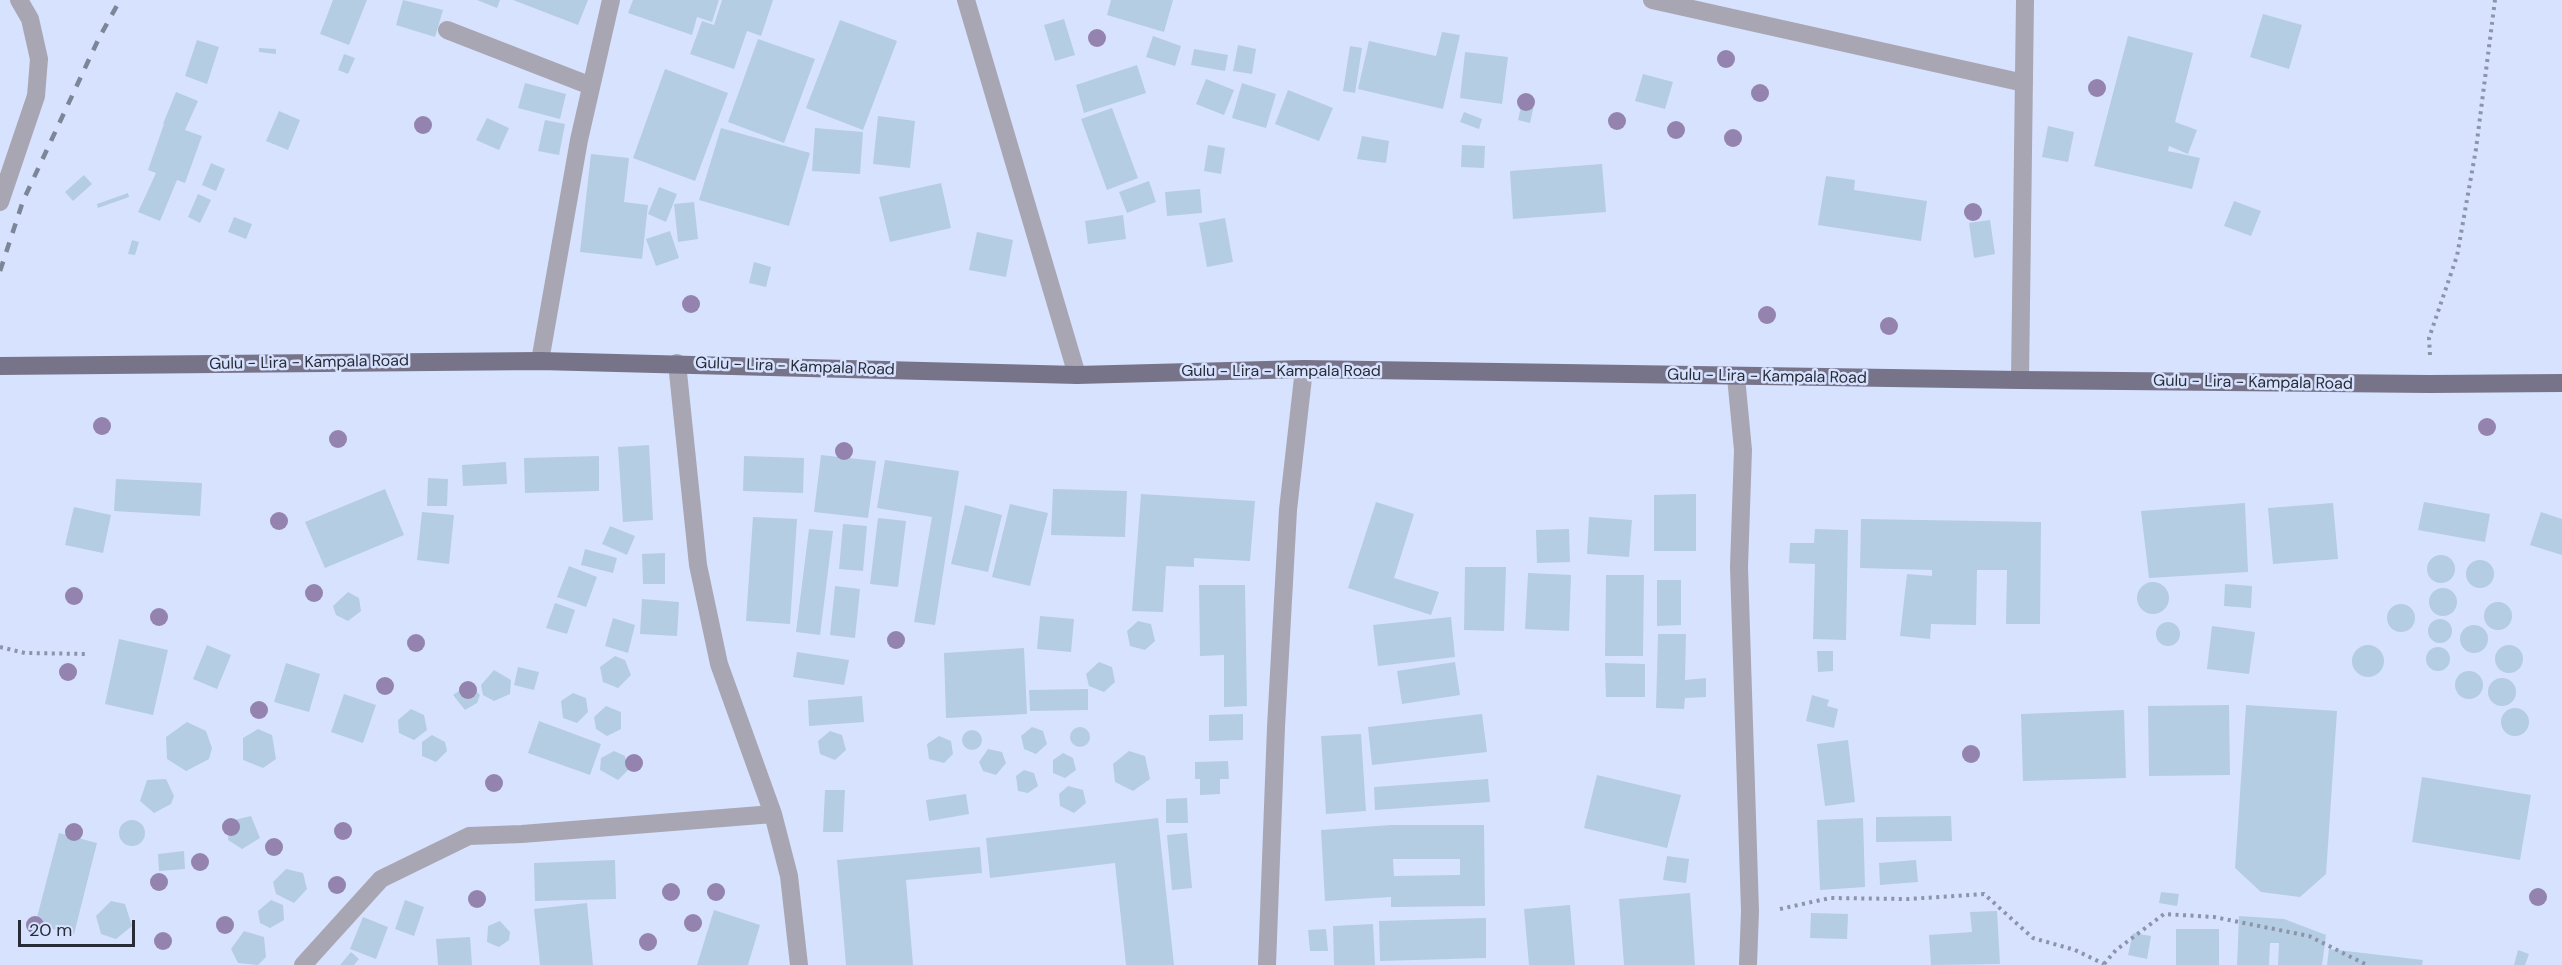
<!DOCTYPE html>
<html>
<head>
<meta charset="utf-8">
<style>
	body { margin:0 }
	#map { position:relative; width:2562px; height:965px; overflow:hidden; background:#d7e2ff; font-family:"DM Sans",sans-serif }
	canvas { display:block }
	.scale { position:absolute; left:18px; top:920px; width:117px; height:27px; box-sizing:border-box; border:3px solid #282c37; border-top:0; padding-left:8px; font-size:18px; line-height:21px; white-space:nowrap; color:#282c37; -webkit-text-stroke:4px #d7e2ff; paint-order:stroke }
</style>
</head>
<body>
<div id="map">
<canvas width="2562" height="965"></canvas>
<div class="scale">20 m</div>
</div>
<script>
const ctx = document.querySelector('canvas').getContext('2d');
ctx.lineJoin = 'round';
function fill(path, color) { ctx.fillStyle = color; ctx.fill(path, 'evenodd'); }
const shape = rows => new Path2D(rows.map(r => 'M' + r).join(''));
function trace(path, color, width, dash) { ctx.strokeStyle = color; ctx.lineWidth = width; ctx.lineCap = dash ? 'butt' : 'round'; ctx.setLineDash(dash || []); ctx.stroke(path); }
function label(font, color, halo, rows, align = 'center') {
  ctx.font = font + ' "DM Sans",sans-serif'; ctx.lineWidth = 5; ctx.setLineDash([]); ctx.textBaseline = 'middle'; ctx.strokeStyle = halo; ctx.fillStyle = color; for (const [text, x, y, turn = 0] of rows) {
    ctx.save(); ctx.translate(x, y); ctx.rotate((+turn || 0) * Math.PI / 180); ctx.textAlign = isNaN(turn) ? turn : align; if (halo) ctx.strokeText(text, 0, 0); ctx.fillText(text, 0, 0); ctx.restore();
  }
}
fill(shape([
	[333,0,367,0,349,45,320,34],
	[403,0,443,10,435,37,396,25],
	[477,0,500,0,497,8],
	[513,0,588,0,578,25],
	[633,0,719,0,712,22,697,17,692,35,628,13],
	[722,0,773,0,761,36,747,31,734,69,690,54,702,21,714,25],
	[1111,0,1173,0,1164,32,1107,15],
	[2263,14,2302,25,2289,69,2250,57],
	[1064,19,1075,55,1055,61,1044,25],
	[840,20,897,41,863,130,806,108],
	[1442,32,1460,35,1443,109,1358,89,1369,41,1436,56],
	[1153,36,1181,46,1175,66,1146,57],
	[2128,36,2193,53,2175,122,2197,130,2188,154,2169,146,2168,151,2200,158,2192,189,2094,166],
	[758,39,815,59,784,143,728,122],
	[197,40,219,47,207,84,185,76],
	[1238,45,1256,49,1252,74,1233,71],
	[1350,46,1362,48,1355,93,1343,91],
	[259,48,276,49,276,54,259,52],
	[1194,49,1228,55,1225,71,1191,65],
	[1465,52,1508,57,1502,104,1460,98],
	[344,54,355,58,348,74,338,70],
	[1137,65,1146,93,1084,113,1076,85],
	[665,69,728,93,695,181,633,158],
	[1643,74,1673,82,1665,109,1635,101],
	[1206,79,1234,90,1224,115,1196,104],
	[525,83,566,94,560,119,518,108],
	[1242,83,1276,94,1266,128,1232,118],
	[1288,90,1333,108,1319,141,1275,124],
	[176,92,198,101,185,130,202,136,185,183,177,180,160,221,138,212,156,173,148,170,164,124,163,124],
	[1522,102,1534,105,1530,123,1518,120],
	[1112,108,1138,178,1107,190,1081,119],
	[279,111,300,120,288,150,266,141],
	[1464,112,1482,119,1479,129,1460,122],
	[878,116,915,121,910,168,873,164],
	[487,118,509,128,499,150,476,140],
	[545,120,565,124,559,155,538,151],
	[2048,126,2074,132,2068,162,2042,157],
	[721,128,810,153,789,226,699,200],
	[815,128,863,132,860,174,812,171],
	[1362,136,1389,141,1386,163,1357,159],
	[1208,145,1225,148,1221,174,1204,171],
	[1462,145,1485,146,1484,168,1461,167],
	[591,154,629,158,624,202,648,205,642,259,580,252],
	[211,163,225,169,216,191,202,185],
	[1602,164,1606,212,1513,219,1510,171],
	[84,175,92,184,73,201,65,192],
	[1826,176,1855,180,1854,190,1927,201,1921,241,1818,225],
	[1149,181,1156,202,1127,213,1119,192],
	[941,183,951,228,890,242,879,197],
	[659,187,677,194,666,222,648,214],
	[1200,189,1202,213,1167,216,1165,192],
	[128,193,129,197,98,208,97,204],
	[198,194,211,200,200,223,188,217],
	[2234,201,2261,211,2251,236,2224,226],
	[694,202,698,239,678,242,674,204],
	[1123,215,1126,239,1088,244,1085,221],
	[234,217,252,224,246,239,228,232],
	[1225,218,1233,262,1207,267,1199,223],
	[1990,220,1995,254,1974,258,1969,223],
	[670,231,679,258,656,266,646,239],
	[977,232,1013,240,1006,277,969,270],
	[132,240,139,242,135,255,128,254],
	[754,262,771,267,766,287,749,283],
	[649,445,653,520,623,522,618,447],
	[821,455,876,461,868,518,814,512],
	[599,456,599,491,525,493,524,458],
	[744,456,804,458,803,493,743,491],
	[885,460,959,471,935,625,914,622,932,517,877,508],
	[506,462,507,484,463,486,462,465],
	[428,478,448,479,447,506,427,506],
	[116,479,202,483,200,516,114,511],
	[385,489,404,535,325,568,305,522],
	[1053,489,1127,491,1125,537,1051,535],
	[1141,494,1255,501,1250,561,1194,558,1194,567,1166,566,1163,612,1132,611],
	[1696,494,1696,551,1654,551,1654,495],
	[1376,502,1414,514,1394,578,1439,592,1431,615,1348,588],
	[2424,502,2490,514,2485,542,2418,530],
	[2245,503,2248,572,2149,578,2141,511],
	[2333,503,2338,559,2273,564,2268,508],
	[1010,504,1048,513,1030,586,992,577],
	[965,505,1002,515,988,572,951,564],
	[74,507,111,515,103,553,65,545],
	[422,512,454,515,449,564,417,560],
	[2541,512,2562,519,2562,555,2530,545],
	[753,517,797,519,790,624,746,621],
	[1589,517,1632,520,1629,557,1587,554],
	[878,518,906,521,898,587,870,584],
	[1861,519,2041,522,2040,624,2006,624,2007,570,1977,570,1976,625,1931,624,1930,639,1900,636,1907,574,1932,576,1932,570,1860,568],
	[843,524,867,526,863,571,839,569],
	[610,526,635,536,627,555,602,544],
	[809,529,833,531,820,635,796,632],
	[1569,529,1570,562,1537,563,1536,530],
	[1815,529,1848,530,1846,640,1813,639,1815,564,1789,563,1790,543,1814,543],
	[585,549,617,558,613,573,581,565],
	[665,553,665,584,643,584,642,554],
	'2427 569a14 14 0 1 1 28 0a14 14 0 1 1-28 0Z',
	'2466 574a14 14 0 1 1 28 0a14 14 0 1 1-28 0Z',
	[569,566,597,577,586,607,557,597],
	[1465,567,1506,567,1504,631,1464,630],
	[1528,573,1571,575,1569,631,1525,629],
	[1606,575,1644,575,1643,656,1605,656],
	[1657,580,1681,580,1681,625,1657,626],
	'2137 598a16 16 0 1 1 32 0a16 16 0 1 1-32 0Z',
	[2225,584,2252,586,2251,608,2224,606],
	[1199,585,1245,585,1247,706,1224,707,1224,655,1200,656],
	[835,586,860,589,855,638,830,635],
	'2429 602a14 14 0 1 1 28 0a14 14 0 1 1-28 0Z',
	[348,592,359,598,361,611,348,621,336,615,333,606],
	[642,599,679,602,677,636,640,634],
	'2484 616a14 14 0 1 1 28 0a14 14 0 1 1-28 0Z',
	[555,603,575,610,567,634,546,628],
	'2387 618a14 14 0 1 1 28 0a14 14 0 1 1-28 0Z',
	[1040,616,1074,619,1071,652,1037,649],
	[1451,617,1455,657,1378,666,1373,625],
	[613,618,635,625,628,653,605,646],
	'2428 631a12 12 0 1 1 24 0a12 12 0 1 1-24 0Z',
	[1138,621,1151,624,1155,641,1145,650,1130,646,1127,631],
	'2156 634a12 12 0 1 1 24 0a12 12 0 1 1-24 0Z',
	'2460 639a14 14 0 1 1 28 0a14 14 0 1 1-28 0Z',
	[2212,626,2255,632,2249,674,2207,669],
	[1658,634,1686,634,1685,680,1706,678,1706,697,1685,698,1684,709,1656,708],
	[119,639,168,650,153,715,105,704],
	'2352 661a16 16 0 1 1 32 0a16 16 0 1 1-32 0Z',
	[207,645,231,655,217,689,193,679],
	'2495 659a14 14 0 1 1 28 0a14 14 0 1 1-28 0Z',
	'2426 659a12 12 0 1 1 24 0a12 12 0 1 1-24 0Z',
	[1024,648,1027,714,946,718,944,653],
	[1817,651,1833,651,1833,671,1818,672],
	[797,652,849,660,844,685,793,677],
	[615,656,625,660,631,675,618,688,603,682,600,667],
	[1099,662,1112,667,1115,682,1104,692,1089,686,1086,674],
	[1455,662,1460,695,1402,704,1397,671],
	[286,663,320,674,309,712,274,702],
	[1605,663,1645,664,1645,697,1606,697],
	[518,667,539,672,534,690,514,685],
	[494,670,511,680,510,694,494,701,483,695,481,685],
	'2455 685a14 14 0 1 1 28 0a14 14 0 1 1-28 0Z',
	'2488 692a14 14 0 1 1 28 0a14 14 0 1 1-28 0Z',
	[469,684,480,695,477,703,465,710,453,695],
	[1088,689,1088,710,1030,711,1029,690],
	[573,693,586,698,588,712,577,723,563,718,561,701],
	[344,694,376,705,363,743,331,732],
	[1812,695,1829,700,1827,706,1838,709,1834,728,1806,721],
	[862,696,864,722,809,726,808,700],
	[2229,705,2230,775,2149,776,2148,706],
	[2246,705,2337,711,2326,874,2300,897,2261,892,2235,868],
	[606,706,621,712,621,729,607,736,596,729,594,717],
	'2501 722a14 14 0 1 1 28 0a14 14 0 1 1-28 0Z',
	[411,709,424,715,427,730,414,740,399,733,398,720],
	[2124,710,2126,778,2023,781,2021,714],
	[1243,714,1243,740,1209,741,1209,715],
	[1482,714,1487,752,1372,765,1368,727],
	[539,721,601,744,590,775,528,753],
	[187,722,206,731,212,748,209,759,186,771,167,759,166,737],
	'1070 737a10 10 0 1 1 20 0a10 10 0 1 1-20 0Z',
	[1032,727,1043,731,1047,744,1036,754,1024,749,1021,736],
	[258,729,272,735,276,759,263,768,243,760,243,738],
	'962 740a10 10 0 1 1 20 0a10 10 0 1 1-20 0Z',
	[830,731,842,735,846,750,835,760,820,754,818,741],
	[1361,734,1366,811,1326,814,1321,736],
	[432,735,445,742,447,751,436,762,422,756,422,742],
	[939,736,951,741,953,754,944,763,929,759,927,744],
	[1848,740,1855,802,1825,806,1817,744],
	[988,749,1002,752,1006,763,996,775,983,771,979,762],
	[614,751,625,756,628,770,618,780,600,770,601,758],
	[1129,751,1145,756,1150,779,1133,791,1115,782,1113,764],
	[1063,753,1073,758,1076,770,1065,778,1053,773,1053,760],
	[1228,761,1229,779,1220,779,1220,794,1200,795,1200,779,1195,779,1195,762],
	[1024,770,1034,773,1038,786,1028,793,1018,791,1016,776],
	[1597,775,1681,795,1667,848,1584,828],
	[2422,777,2531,795,2520,860,2412,842],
	[166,779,174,796,171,804,154,813,140,801,147,780],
	[1488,779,1490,802,1375,810,1374,787],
	[1068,786,1083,790,1086,803,1074,813,1060,806,1059,794],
	[825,790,845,790,843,832,823,832],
	[966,794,969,814,929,821,926,800],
	[1187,798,1188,823,1166,823,1166,799],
	[251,816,260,838,242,849,228,840,230,821],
	[1951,816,1952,841,1876,842,1876,817],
	[1158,818,1174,965,1126,965,1115,863,990,878,986,838],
	[1863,818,1865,887,1820,890,1817,820],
	'119 833a13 13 0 1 1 26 0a13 13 0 1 1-26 0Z',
	[1391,825,1484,825,1485,906,1391,907,1391,897,1325,901,1321,830],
	[1393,859,1460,859,1460,875,1394,876],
	[59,833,97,843,74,934,35,925],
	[1187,833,1192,888,1172,890,1167,835],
	[980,847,982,873,906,880,913,965,846,965,837,860],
	[184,851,185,869,159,871,158,854],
	[1667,856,1689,859,1686,883,1663,880],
	[615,860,616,899,535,901,534,863],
	[1916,860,1918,882,1880,885,1879,863],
	[286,869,303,873,307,889,294,903,276,894,273,882],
	[2161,892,2179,894,2177,906,2159,903],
	[1690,893,1695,965,1624,965,1619,899],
	[271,900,283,905,284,920,270,928,260,923,258,911],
	[405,900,424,907,414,936,395,929],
	[111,901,125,904,132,926,116,939,101,934,96,916],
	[587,903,593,965,540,965,534,909],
	[1570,905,1575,965,1529,965,1524,909],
	[714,910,760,925,748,965,697,965],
	[1997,911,2000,964,1931,965,1929,935,1972,932,1970,912],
	[1811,913,1848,914,1847,939,1810,938],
	[2239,916,2284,919,2326,935,2322,965,2278,965,2279,943,2270,943,2269,965,2237,965],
	[363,917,388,927,376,959,350,949],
	[1486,918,1486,958,1380,961,1379,921],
	[500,921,510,932,509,940,499,947,487,942,488,926],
	[1373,924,1375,965,1334,965,1333,926],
	[1326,929,1328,951,1310,951,1308,930],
	[2176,929,2219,929,2219,965,2176,965],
	[244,931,264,937,266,957,258,965,238,963,231,949],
	[2133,933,2151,936,2147,959,2128,955],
	[470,937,472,965,438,965,436,939],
	[2329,949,2423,960,2422,965,2327,965],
	[2518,950,2529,954,2525,965,2514,965],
	[351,952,359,959,354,965,340,965]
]), '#b4cde3');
trace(shape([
	[2430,355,2429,338,2457,256,2476,149,2495,0],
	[0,647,25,653,86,654],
	[1780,909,1830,898,1908,899,1984,894,2033,938,2075,950,2104,964],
	[2104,964,2116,950,2164,914,2214,917,2309,936,2367,965]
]), '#8c94a9', 4, [3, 4.5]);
trace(shape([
	[966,0,1077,375],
	[1652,0,2024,83],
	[447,30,591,86],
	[0,202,36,96,39,59,30,19,19,0],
	[540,361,579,140,611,0],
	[677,363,698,565,719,664,773,814,789,876,799,965],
	[1736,377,1743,450,1739,567,1750,911,1748,965],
	[2020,380,2025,0],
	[303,965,381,879,469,836,522,834,773,814],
	[1267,965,1276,727,1288,510,1304,369]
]), '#a8a6b3', 18);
trace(shape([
	[0,366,540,361,1077,375,1304,369,2020,380,2430,384,2562,383]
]), '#77748a', 18);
trace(shape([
	[0,271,23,201,99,38,120,0]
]), '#7d8599', 4.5, [10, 10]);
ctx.fillStyle = '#9383ae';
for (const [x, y] of [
	[1097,38],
	[1726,59],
	[2097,88],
	[1760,93],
	[1526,102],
	[1617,121],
	[423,125],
	[1676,130],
	[1733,138],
	[1973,212],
	[691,304],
	[1767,315],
	[1889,326],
	[102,426],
	[2487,427],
	[338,439],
	[844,451],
	[279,521],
	[314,593],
	[74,596],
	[159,617],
	[896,640],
	[416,643],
	[68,672],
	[385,686],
	[468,690],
	[259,710],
	[1971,754],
	[634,763],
	[494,783],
	[231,827],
	[343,831],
	[74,832],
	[274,847],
	[200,862],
	[159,882],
	[337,885],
	[671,892],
	[716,892],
	[2538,897],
	[477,899],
	[693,923],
	[35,925],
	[225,925],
	[163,941],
	[648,942]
]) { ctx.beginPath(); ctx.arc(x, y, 9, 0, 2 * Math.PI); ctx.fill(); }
label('16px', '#282c37', '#d7e2ff', [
	["Gulu - Lira - Kampala Road",309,363,-1],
	["Gulu - Lira - Kampala Road",795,367,2],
	["Gulu - Lira - Kampala Road",1281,372],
	["Gulu - Lira - Kampala Road",1767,377,1],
	["Gulu - Lira - Kampala Road",2253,383,1]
]);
</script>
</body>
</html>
